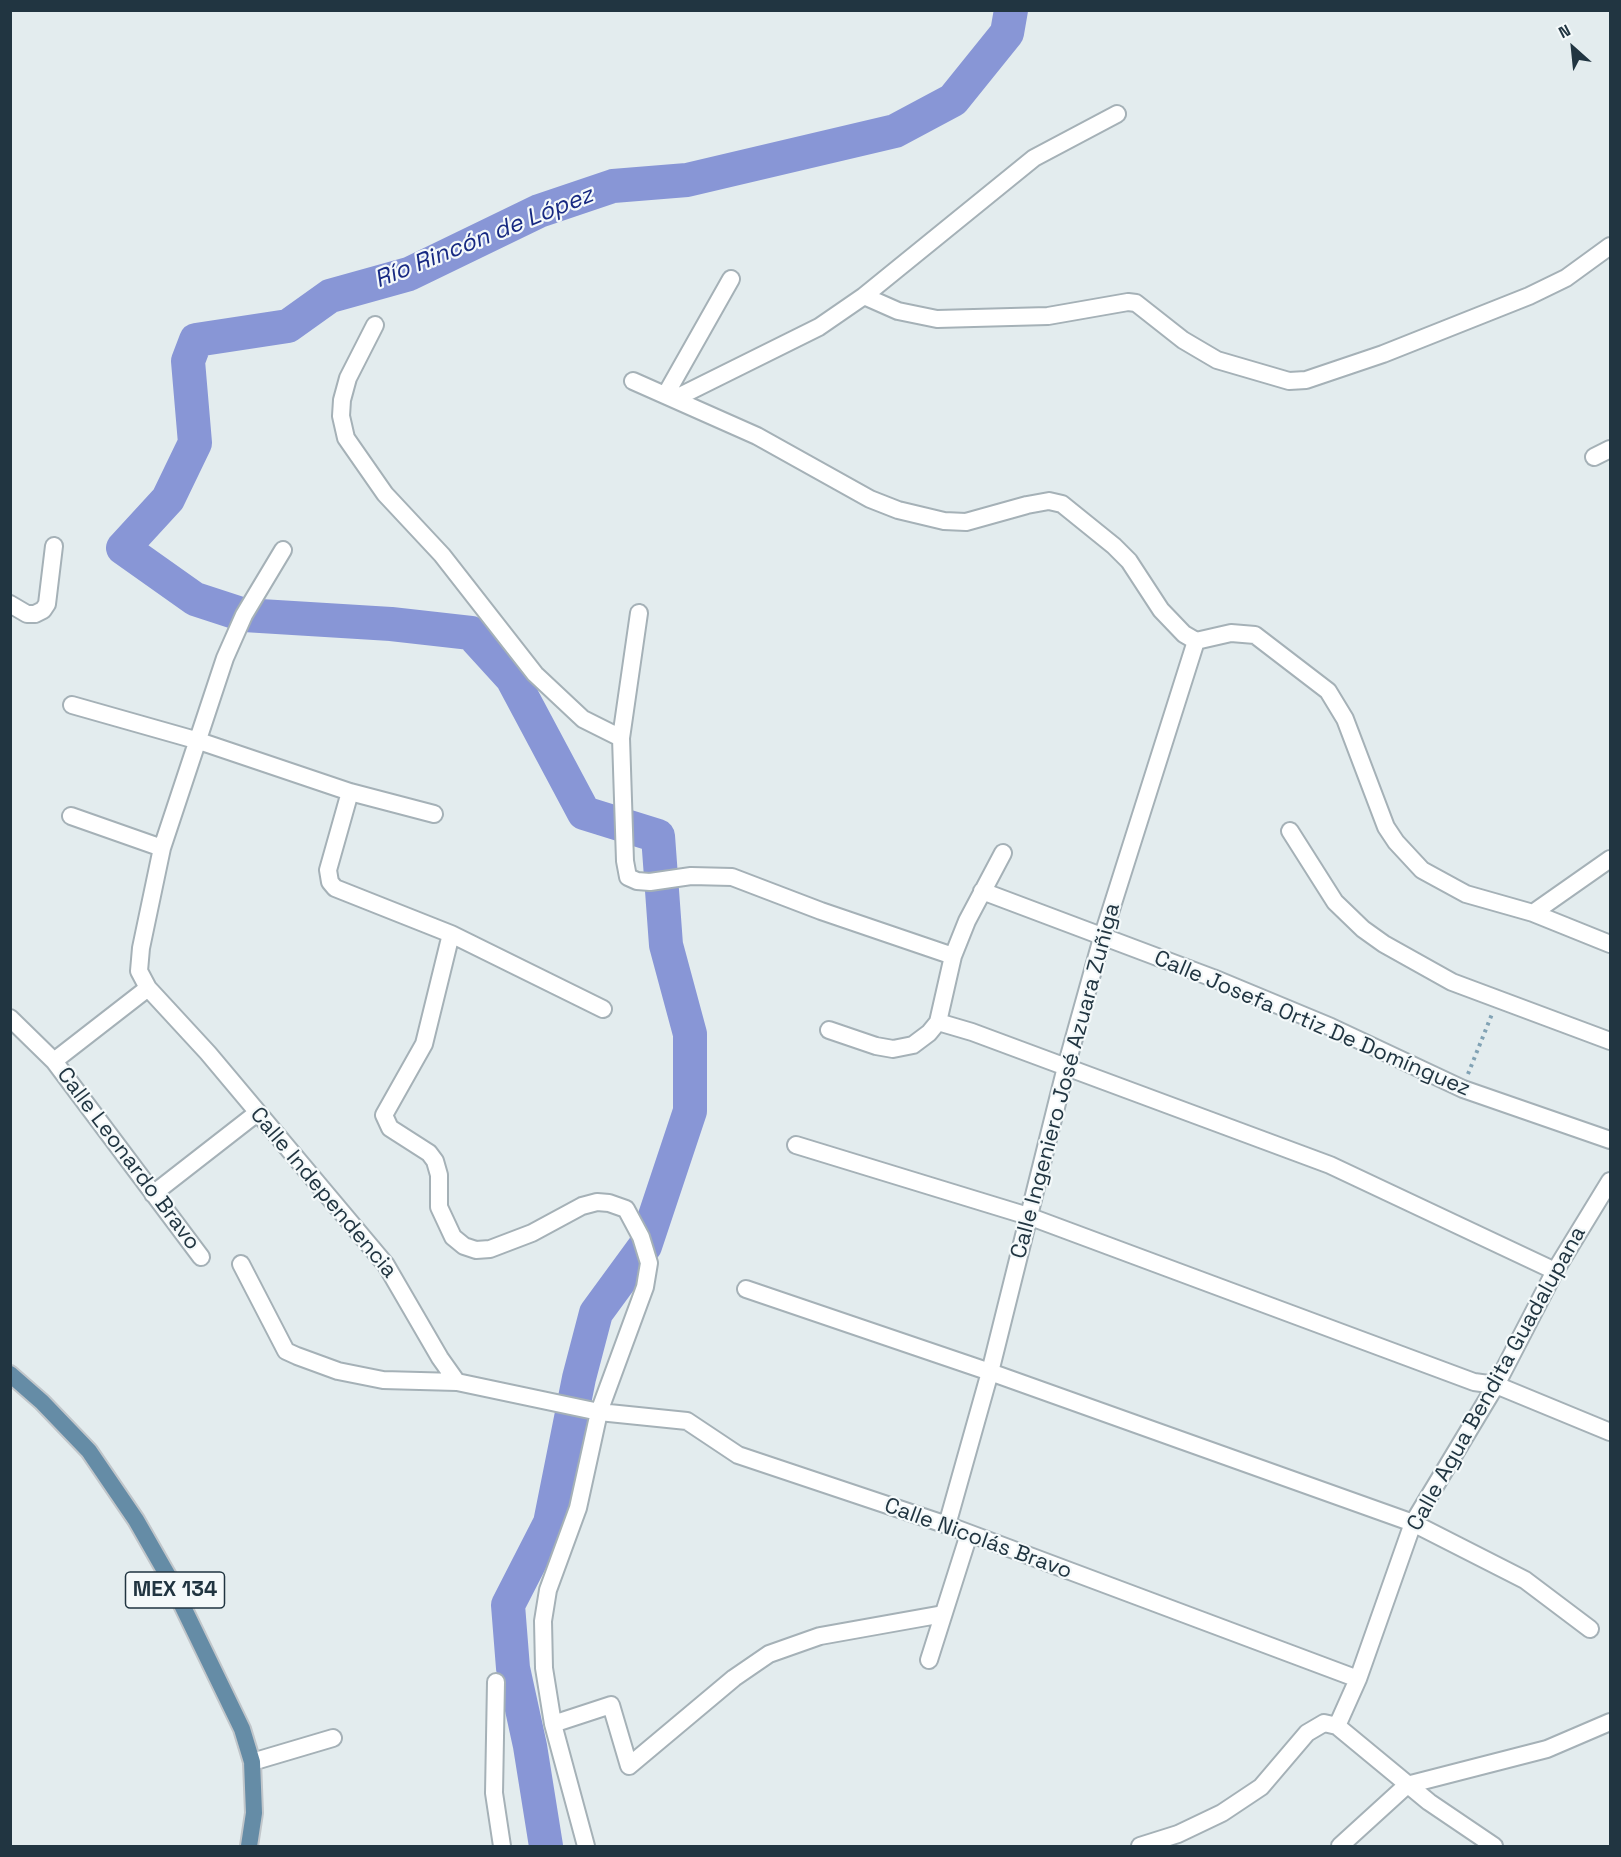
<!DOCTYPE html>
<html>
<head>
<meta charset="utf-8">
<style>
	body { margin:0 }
	#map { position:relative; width:1621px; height:1857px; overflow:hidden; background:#e3ecee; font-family:"Space Grotesk",sans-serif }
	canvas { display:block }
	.frame { position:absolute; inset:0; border:12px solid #213541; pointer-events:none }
	.north { position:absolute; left:1543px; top:18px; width:60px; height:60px; -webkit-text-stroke:4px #f4f9fa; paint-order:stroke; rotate:333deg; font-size:16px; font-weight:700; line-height:24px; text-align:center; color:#213541 }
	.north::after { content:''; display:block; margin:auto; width:21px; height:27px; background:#213541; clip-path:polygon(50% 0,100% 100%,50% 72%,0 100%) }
</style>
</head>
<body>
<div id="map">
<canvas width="1621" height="1857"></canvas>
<div class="frame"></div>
<div class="north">N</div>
</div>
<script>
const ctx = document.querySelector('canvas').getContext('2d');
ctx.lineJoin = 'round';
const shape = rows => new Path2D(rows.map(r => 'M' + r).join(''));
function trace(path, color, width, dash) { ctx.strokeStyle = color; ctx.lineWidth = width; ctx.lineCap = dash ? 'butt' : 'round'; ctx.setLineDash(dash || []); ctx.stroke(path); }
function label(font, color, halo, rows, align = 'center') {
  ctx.font = font + ' "Space Grotesk",sans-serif'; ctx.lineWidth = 4.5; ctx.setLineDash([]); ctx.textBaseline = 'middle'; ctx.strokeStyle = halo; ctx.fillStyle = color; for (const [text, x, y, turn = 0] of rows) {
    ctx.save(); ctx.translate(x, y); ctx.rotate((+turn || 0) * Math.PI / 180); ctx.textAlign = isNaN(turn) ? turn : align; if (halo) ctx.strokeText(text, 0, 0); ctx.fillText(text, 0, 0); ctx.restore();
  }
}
trace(shape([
	[546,1846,530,1746,513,1668,508,1605,550,1523,579,1378,596,1313,645,1246,690,1111,690,1034,666,945,658,836,584,813,512,678,471,633,391,624,244,615,195,599,123,548,168,499,195,443,188,361,196,340,288,326,330,296,409,274,539,211,613,186,687,180,895,131,953,100,1007,33,1011,10]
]), '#8896d6', 34);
const minor = shape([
	[864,296,898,311,937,319,1048,316,1128,302,1136,303,1183,340,1217,360,1289,381,1306,380,1383,354,1529,296,1566,278,1610,246],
	[375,325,348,378,342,400,341,416,346,438,385,494,442,555,535,674,583,719,621,738,625,861,628,877,637,881,650,882,691,876,732,877,821,911,953,956],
	[633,381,757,436,870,499,898,510,944,521,966,522,1027,505,1049,501,1062,504,1114,546,1129,561,1161,610,1184,634,1196,641,1231,633,1255,635,1328,691,1345,719,1386,827,1396,842,1422,870,1466,894,1533,913,1610,944],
	[666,394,731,279],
	[674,399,819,327,864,296,1034,158,1117,114],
	[1594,457,1610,449],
	[283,550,244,615,225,658,162,848,141,948,139,971,148,988,208,1053,386,1265,440,1358,457,1382],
	[10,604,27,614,35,614,43,610,47,604,54,546],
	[72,705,199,741,350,792,434,814],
	[621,738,639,613],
	[350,792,328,870,330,882,335,888,451,934,603,1009],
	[71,816,162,848],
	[1290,831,1335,902,1363,929,1384,944,1452,982,1610,1041],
	[982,891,1213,978,1331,1027,1463,1089,1610,1140],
	[1533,913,1610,859],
	[451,934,424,1044,384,1115,390,1128,429,1153,435,1161,439,1175,439,1207,453,1237,464,1246,476,1250,490,1249,532,1233,582,1206,597,1202,609,1203,626,1209,641,1237,649,1263,645,1287,599,1412,578,1508,548,1590,543,1621,544,1668,553,1724,586,1846],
	[10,1018,54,1061,201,1257],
	[938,1022,972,1032,1330,1165,1555,1271],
	[829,1030,876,1046,893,1049,913,1045,929,1033,938,1022,953,956,967,921,1003,853],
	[54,1061,148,988],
	[796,1145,1028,1216,1474,1382,1496,1385,1610,1432],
	[153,1194,257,1113],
	[241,1264,286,1351,297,1356,338,1371,383,1380,457,1382,599,1412,687,1421,738,1455,947,1525,1358,1679],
	[746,1289,990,1372,1413,1523,1525,1580,1590,1629],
	[947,1525,990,1372,1066,1067,1102,938,1196,641],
	[929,1660,969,1534],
	[496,1682,494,1793,502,1846],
	[553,1724,611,1705,629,1766,734,1678,769,1654,820,1636,943,1614],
	[1337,1726,1358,1679,1413,1523,1496,1385,1555,1271,1610,1181],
	[252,1762,333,1738],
	[1140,1846,1178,1834,1222,1813,1261,1787,1307,1733,1324,1723,1337,1726,1429,1802,1494,1846],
	[1340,1846,1407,1785,1547,1749,1610,1722]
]);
const primary = shape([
	[10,1374,42,1402,89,1451,136,1520,168,1576,242,1729,252,1762,254,1813,249,1846]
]);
trace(minor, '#a5b1b7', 20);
trace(primary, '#c1c6ca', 20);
trace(shape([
	[1468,1074,1492,1014]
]), '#81a2b4', 4, [3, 4.5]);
trace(minor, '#fff', 16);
trace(primary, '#658ca6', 16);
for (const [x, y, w] of [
	[175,1590,99]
]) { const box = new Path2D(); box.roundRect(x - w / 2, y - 18, w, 36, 4.5); ctx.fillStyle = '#f4f9fa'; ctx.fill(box); trace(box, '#213541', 1.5); }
label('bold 21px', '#213541', null, [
	["MEX 134",175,1590]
]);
label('22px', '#213541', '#f4f9fa', [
	["Calle Josefa Ortiz De Domínguez",1312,1024,23],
	["Calle Ingeniero José Azuara Zuñiga",1066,1081,-75],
	["Calle Leonardo Bravo",128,1159,53],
	["Calle Independencia",323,1193,50],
	["Calle Agua Bendita Guadalupana",1497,1379,-61],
	["Calle Nicolás Bravo",978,1539,20]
]);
label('italic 24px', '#172982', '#f4f9fa', [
	["Río Rincón de López",484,238,-22]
]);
</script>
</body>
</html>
